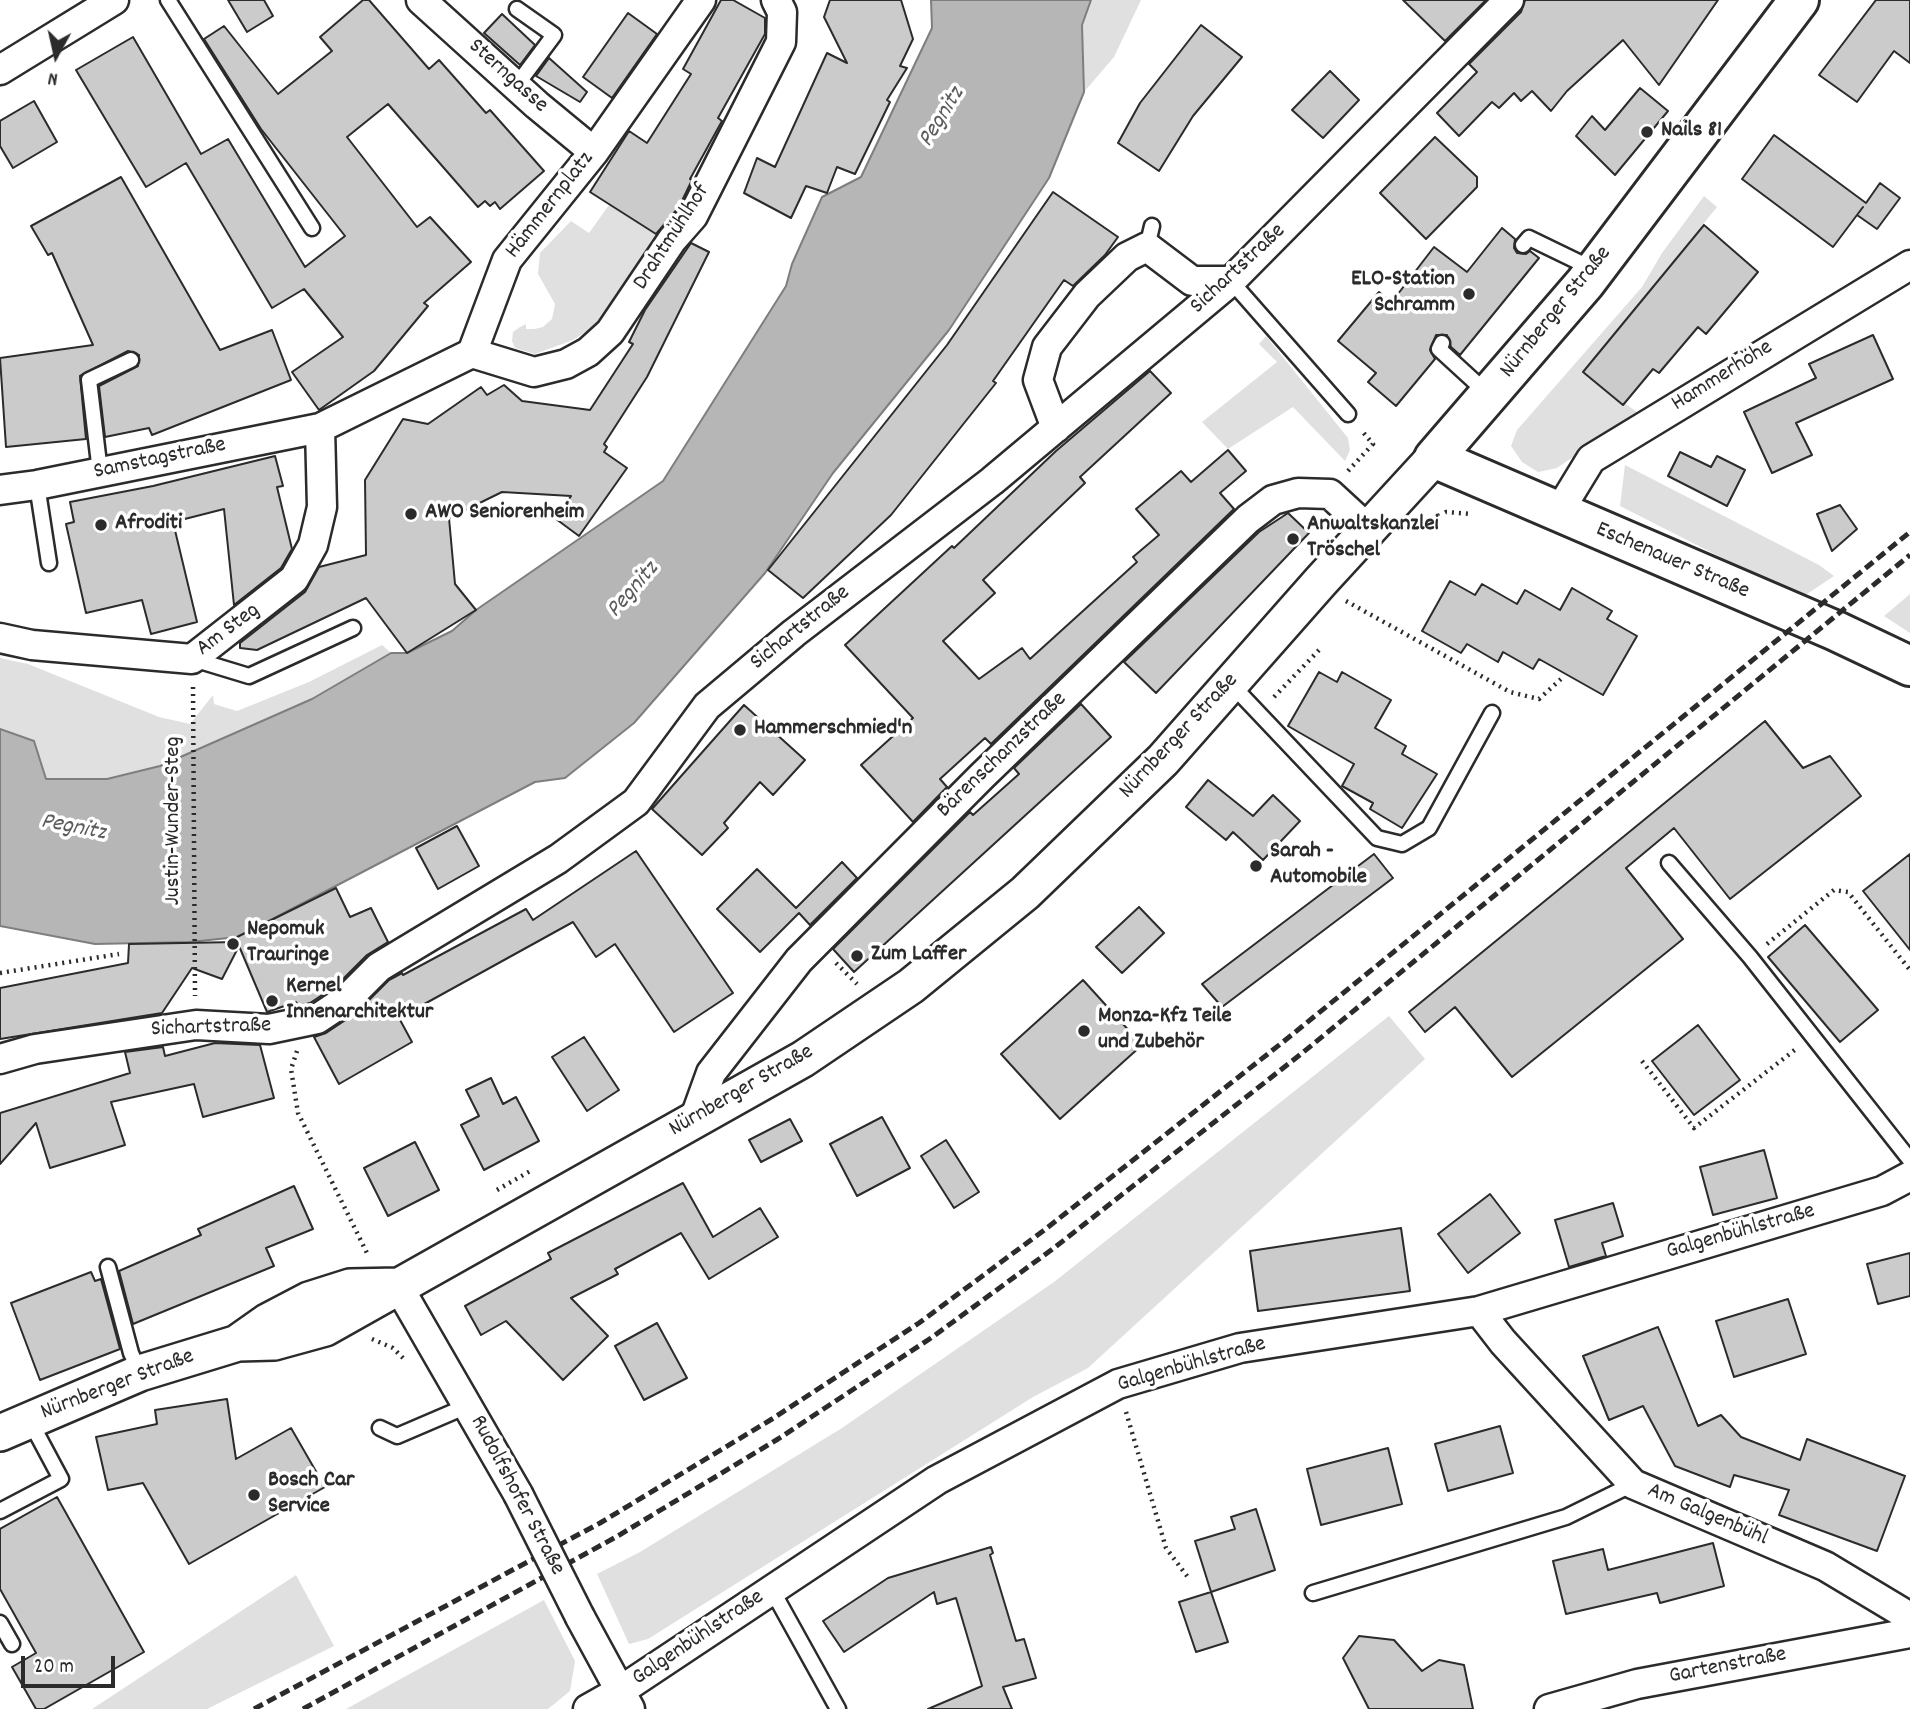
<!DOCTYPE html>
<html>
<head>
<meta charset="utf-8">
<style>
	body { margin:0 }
	#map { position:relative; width:1910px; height:1709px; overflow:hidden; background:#fff; font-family:Dekko,sans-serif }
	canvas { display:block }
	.north { position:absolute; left:21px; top:21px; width:70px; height:70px; -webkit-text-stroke:5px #fff; paint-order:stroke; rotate:188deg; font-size:19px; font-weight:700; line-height:28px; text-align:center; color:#2b2b2b }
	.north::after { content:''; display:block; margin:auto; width:24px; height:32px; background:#2b2b2b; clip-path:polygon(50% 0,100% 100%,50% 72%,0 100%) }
	.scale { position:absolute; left:21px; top:1656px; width:94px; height:32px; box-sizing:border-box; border:4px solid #2b2b2b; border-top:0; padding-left:9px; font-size:21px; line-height:24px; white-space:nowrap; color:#2b2b2b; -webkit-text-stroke:5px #fff; paint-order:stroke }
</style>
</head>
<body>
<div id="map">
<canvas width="1910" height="1709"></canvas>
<div class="north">N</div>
<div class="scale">20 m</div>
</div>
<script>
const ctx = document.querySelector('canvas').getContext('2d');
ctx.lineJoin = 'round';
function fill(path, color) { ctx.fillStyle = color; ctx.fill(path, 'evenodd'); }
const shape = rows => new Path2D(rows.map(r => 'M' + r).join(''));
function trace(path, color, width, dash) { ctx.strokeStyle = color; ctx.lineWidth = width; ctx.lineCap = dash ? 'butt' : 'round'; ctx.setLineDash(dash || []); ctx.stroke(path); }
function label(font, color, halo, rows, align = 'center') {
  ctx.font = font + ' Dekko,sans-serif'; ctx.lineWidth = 7; ctx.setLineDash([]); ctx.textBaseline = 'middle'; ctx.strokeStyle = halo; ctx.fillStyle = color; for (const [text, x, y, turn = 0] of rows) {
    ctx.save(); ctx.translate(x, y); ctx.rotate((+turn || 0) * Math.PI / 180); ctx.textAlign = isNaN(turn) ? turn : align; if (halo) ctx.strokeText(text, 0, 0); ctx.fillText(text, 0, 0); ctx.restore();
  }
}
fill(shape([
	[1091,0,1141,0,1114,57,1084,92,1082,25],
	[1704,196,1717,207,1583,372,1638,413,1557,468,1538,472,1522,462,1511,446,1517,430,1642,287,1662,253],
	[609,205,664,240,607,313,590,329,573,340,535,354,515,348,512,341,513,332,520,327,526,324,526,329,534,329,543,327,552,319,555,304,538,274,540,253,571,221,589,233],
	[1266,336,1348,438,1350,450,1345,461,1293,407,1228,449,1202,422,1277,362,1259,344],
	[1625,465,1819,565,1834,576,1801,598,1620,506],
	[1910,594,1910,633,1884,616],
	[382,645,391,653,312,699,160,766,107,779,46,779,34,741,0,729,0,658,28,664,159,717,190,724,213,695,214,704,237,711,309,682],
	[1389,1016,1425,1059,1088,1368,1033,1397,648,1639,629,1644,597,1574,640,1552,842,1428,1054,1282],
	[296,1575,334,1646,207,1709,92,1709],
	[544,1600,575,1661,570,1691,548,1709,346,1709]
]), '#e0e0e0');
const water = shape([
	[931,0,1091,0,1082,25,1084,92,1049,178,949,330,833,473,765,573,634,723,565,778,535,782,238,937,190,942,95,944,0,926,0,729,34,741,46,779,107,779,160,766,312,699,391,653,407,653,452,631,476,610,663,481,786,286,792,264,822,197,861,177,932,28,931,0]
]);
fill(water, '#b6b6b6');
trace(water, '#7e7e7e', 2);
const building = shape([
	[228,0,264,0,273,16,247,32,228,0],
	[363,0,369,0,429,69,439,60,486,113,490,110,544,171,500,209,495,202,490,206,485,201,478,207,388,104,347,137,417,227,430,217,471,262,424,303,428,306,374,371,319,410,292,372,343,337,304,289,272,308,186,163,146,187,76,70,133,37,201,154,228,139,305,267,345,236,261,129,204,39,224,26,278,94,332,51,320,37,363,0],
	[721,0,733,0,765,18,765,34,718,118,722,121,690,179,692,180,679,207,656,234,590,192,629,131,647,143,691,74,683,69,721,0],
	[830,0,901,0,913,39,900,66,907,68,887,100,890,102,855,174,837,167,827,193,806,186,791,218,744,193,757,158,775,167,827,53,847,63,824,17,830,0],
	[1403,0,1486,0,1445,41,1403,0],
	[1525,0,1718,0,1659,85,1623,40,1567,91,1551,111,1532,91,1521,101,1514,93,1499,108,1492,102,1459,136,1437,113,1477,72,1469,64,1521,12,1525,0],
	[1876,0,1910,0,1910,63,1894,51,1857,102,1819,75,1876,0],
	[628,13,657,34,612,98,583,77,628,13],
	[502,14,535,45,520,65,484,33,502,14],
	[1201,25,1242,57,1193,116,1159,171,1118,143,1140,103,1201,25],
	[549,58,587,92,580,102,536,76,549,58],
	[1330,71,1359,100,1323,138,1292,110,1330,71],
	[1640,88,1668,111,1615,175,1576,136,1592,116,1605,130,1640,88],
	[34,101,57,142,13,168,0,146,0,121,34,101],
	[1774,135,1866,203,1880,183,1900,198,1877,229,1857,215,1863,207,1833,247,1742,179,1774,135],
	[1435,137,1477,177,1477,187,1426,239,1380,193,1435,137],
	[121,177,220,350,272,330,291,380,152,435,149,428,105,437,99,386,138,366,139,355,128,351,80,376,86,439,6,447,0,358,93,345,52,253,48,255,31,226,121,177],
	[1053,192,1118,237,1105,255,1073,286,1064,280,993,381,996,383,891,515,803,598,768,570,947,345,1053,192],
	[1704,225,1758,272,1706,334,1698,327,1659,373,1653,369,1623,405,1583,372,1704,225],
	[1502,228,1515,239,1514,248,1517,253,1526,254,1530,251,1539,258,1460,355,1451,347,1447,335,1436,335,1430,350,1435,359,1396,406,1368,382,1376,373,1338,341,1379,292,1391,303,1434,247,1467,272,1502,228],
	[691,243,709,252,647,377,604,444,607,447,604,452,627,468,579,536,556,519,571,496,502,492,449,518,455,584,476,610,407,653,366,598,257,650,240,648,240,643,305,592,319,567,366,555,365,480,403,419,428,424,481,387,487,395,504,385,522,401,590,410,633,344,629,342,645,310,691,243],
	[1873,335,1893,379,1796,423,1812,455,1772,473,1744,412,1816,378,1809,364,1873,335],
	[1150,371,1171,393,1080,477,1085,483,983,580,995,593,943,641,979,679,1022,648,1030,659,1137,562,1133,557,1159,535,1136,509,1181,471,1191,482,1228,450,1246,471,1220,493,1234,509,991,744,985,738,940,779,947,787,913,822,861,765,913,718,845,645,952,546,954,548,1056,451,1150,371],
	[1680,452,1711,467,1717,456,1745,470,1727,506,1668,476,1680,452],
	[275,456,283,486,277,487,292,549,281,568,234,605,224,509,173,522,197,622,151,634,142,600,86,613,66,524,74,522,70,502,153,486,275,456],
	[1840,505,1857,529,1832,551,1817,514,1840,505],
	[1288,513,1309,533,1156,693,1124,662,1259,532,1288,513],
	[1450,581,1475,595,1482,584,1517,604,1525,590,1560,610,1572,588,1612,611,1607,619,1637,636,1603,695,1539,659,1533,669,1503,652,1498,662,1467,644,1461,653,1422,631,1450,581],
	[1319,672,1337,682,1342,672,1391,700,1375,728,1406,746,1402,754,1437,774,1402,828,1370,809,1373,803,1342,786,1354,764,1288,726,1319,672],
	[1081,704,1111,737,854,972,833,949,970,812,973,815,1019,774,1014,768,1081,704],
	[744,705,805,760,773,795,760,782,724,823,728,828,702,855,652,809,744,705],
	[1765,721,1803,768,1830,756,1861,796,1730,899,1674,828,1626,868,1683,939,1512,1077,1455,1007,1425,1032,1409,1012,1765,721],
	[1208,780,1253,816,1273,795,1300,821,1263,860,1233,832,1226,840,1186,807,1208,780],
	[457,826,479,866,438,889,416,848,457,826],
	[636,851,733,993,674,1032,615,944,596,957,573,922,399,1018,412,1042,339,1084,314,1037,326,1033,356,1013,389,980,402,973,403,975,526,909,533,920,636,851],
	[1374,854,1393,878,1222,1007,1202,984,1374,854],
	[1910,854,1910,950,1863,891,1910,854],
	[842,862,857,878,810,925,799,913,760,952,717,909,757,869,796,908,842,862],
	[336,888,350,917,371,908,388,942,367,955,336,986,310,1003,298,1006,296,1002,267,1012,239,946,222,979,192,968,162,1013,0,1039,0,988,128,963,129,944,237,942,235,938,336,888],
	[1139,907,1164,933,1122,973,1096,947,1139,907],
	[1805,925,1878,1010,1840,1042,1768,957,1805,925],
	[1083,980,1142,1045,1060,1119,1001,1054,1083,980],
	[1698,1025,1740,1080,1694,1115,1652,1061,1698,1025],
	[584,1037,619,1090,587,1111,552,1057,584,1037],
	[215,1043,260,1045,274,1098,203,1117,194,1084,111,1102,125,1145,50,1168,36,1123,0,1164,0,1113,130,1073,125,1052,163,1047,165,1056,215,1043],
	[491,1078,503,1104,516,1097,539,1141,484,1170,461,1125,479,1116,466,1090,491,1078],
	[882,1117,910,1168,857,1196,830,1144,882,1117],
	[790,1119,802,1141,761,1162,749,1140,790,1119],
	[946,1140,979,1192,954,1208,921,1156,946,1140],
	[415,1142,439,1190,388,1216,364,1168,415,1142],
	[1764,1150,1777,1198,1713,1215,1700,1167,1764,1150],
	[683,1183,713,1237,760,1208,778,1237,709,1279,681,1233,615,1269,618,1274,571,1298,608,1336,563,1380,506,1321,481,1335,465,1306,551,1259,548,1253,683,1183],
	[294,1186,313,1229,266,1248,274,1266,133,1324,119,1271,201,1235,198,1229,294,1186],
	[1490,1194,1520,1233,1468,1273,1438,1234,1490,1194],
	[1613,1203,1623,1236,1602,1243,1606,1256,1569,1267,1555,1220,1613,1203],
	[1401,1228,1410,1291,1258,1311,1250,1251,1401,1228],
	[1910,1253,1910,1296,1878,1304,1867,1264,1910,1253],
	[91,1272,95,1281,101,1279,120,1349,40,1380,11,1303,91,1272],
	[1788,1299,1806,1354,1734,1377,1716,1321,1788,1299],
	[657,1323,687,1378,644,1400,615,1346,657,1323],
	[1658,1327,1698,1426,1721,1415,1741,1437,1800,1460,1807,1439,1905,1476,1877,1551,1779,1515,1789,1490,1734,1475,1730,1487,1675,1466,1643,1406,1609,1420,1583,1356,1658,1327],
	[227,1399,236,1459,291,1428,325,1487,189,1564,143,1483,108,1490,96,1437,157,1424,155,1410,227,1399],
	[1500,1426,1513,1473,1448,1491,1435,1444,1500,1426],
	[1388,1448,1402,1504,1321,1525,1307,1469,1388,1448],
	[57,1497,144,1652,44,1709,36,1709,12,1667,36,1653,0,1589,0,1529,57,1497],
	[1256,1509,1275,1570,1211,1592,1195,1541,1235,1529,1231,1517,1256,1509],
	[1713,1543,1724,1586,1660,1603,1657,1593,1566,1614,1553,1561,1603,1549,1608,1570,1713,1543],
	[991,1547,993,1553,990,1555,1016,1641,1024,1639,1036,1678,1003,1687,1012,1709,928,1709,982,1686,956,1598,937,1604,934,1592,844,1652,823,1621,888,1578,991,1547],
	[1211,1592,1228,1642,1196,1652,1179,1602,1211,1592],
	[1359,1636,1394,1640,1422,1671,1439,1660,1464,1665,1473,1709,1369,1709,1343,1658,1359,1636]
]);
fill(building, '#cbcbcb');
trace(building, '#2b2b2b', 2);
const service = shape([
	[168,0,312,228],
	[516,86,554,35,517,9],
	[1523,245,1529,238,1593,269],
	[1147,247,1152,226],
	[1231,281,1348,414],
	[1442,343,1439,349,1487,393],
	[100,472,89,380,131,360],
	[37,485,49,563],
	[193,659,249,676,353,628],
	[1231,684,1377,838,1402,844,1429,828,1492,713],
	[1669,863,1750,957,1910,1160],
	[108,1267,131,1353,140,1373],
	[380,1428,397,1436,467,1406],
	[0,1511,61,1479,30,1421],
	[772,1590,838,1709],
	[1313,1593,1566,1517,1633,1484],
	[0,1623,12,1644]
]);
const minor = shape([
	[421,0,537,105,594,152],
	[0,70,114,0],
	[472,353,534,372,566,364,588,352,610,332,672,240,693,216,781,42,782,12,776,0],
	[1056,428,1038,380,1047,347,1087,295,1127,257,1147,247,1192,281,1231,281],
	[0,490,37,485,320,428,472,353,507,260,594,152,701,0],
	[1558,513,1591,459,1910,265],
	[0,638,32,645,192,659,294,579,313,545,322,507,320,428],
	[0,1059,35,1049,196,1025,269,1029,317,1019,347,999,379,967,558,859,636,802,707,706,794,633,992,481,1231,281,1509,0],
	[694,1120,711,1073,799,960,981,777,1248,519,1273,500,1298,493,1330,494,1368,529],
	[398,1286,518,1494],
	[1479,1311,1503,1342,1633,1484,1825,1566,1910,1617],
	[580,1617,630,1709],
	[588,1709,620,1691,937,1480,1118,1384,1240,1348,1479,1311,1882,1191,1910,1176],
	[1549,1709,1637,1684,1910,1633]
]);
const tertiary = shape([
	[240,1341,267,1322,309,1300,350,1287,398,1286],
	[0,1433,140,1373,238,1343,274,1342,325,1328,803,1059,911,986,1025,893,1163,760,1321,581,1434,458]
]);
const secondary = shape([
	[1799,0,1585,283,1434,458,1836,631,1910,666]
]);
trace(service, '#2b2b2b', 19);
trace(minor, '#2b2b2b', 33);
trace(tertiary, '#2b2b2b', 40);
trace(secondary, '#2b2b2b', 44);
trace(shape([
	[1348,471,1373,444,1362,431],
	[1420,525,1446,512,1472,514],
	[1346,601,1510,692,1539,699,1561,679],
	[193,687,195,996],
	[1274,697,1321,648],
	[1767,944,1834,890,1848,892,1910,970],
	[836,963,857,984],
	[0,973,119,954],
	[297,1051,291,1069,298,1113,367,1253],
	[1642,1061,1694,1128,1796,1049],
	[497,1190,532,1170],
	[372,1339,393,1348,403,1358],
	[1126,1412,1166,1548,1190,1580]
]), '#2b2b2b', 4.5, [2, 5]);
trace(service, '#fff', 14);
trace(minor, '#fff', 28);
trace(tertiary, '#fff', 35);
trace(secondary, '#fff', 38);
trace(shape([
	[254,1709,600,1523,772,1419,919,1323,1043,1231,1283,1042,1910,532],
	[303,1709,616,1537,778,1439,931,1338,1054,1248,1301,1054,1910,555]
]), '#2b2b2b', 5, [10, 5]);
const minorBridge = shape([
	[518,1494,580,1617]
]);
trace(minorBridge, '#2b2b2b', 33, []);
trace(minorBridge, '#fff', 28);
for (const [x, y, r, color] of [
	[1647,132,7,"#2b2b2b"],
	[1469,294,7,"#2b2b2b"],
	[411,514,7,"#2b2b2b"],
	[101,525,7,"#2b2b2b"],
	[1293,539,7,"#2b2b2b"],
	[740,730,7,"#2b2b2b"],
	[1256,866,7,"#2b2b2b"],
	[233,944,7,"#2b2b2b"],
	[857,956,7,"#2b2b2b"],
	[272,1001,7,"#2b2b2b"],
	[1084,1031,7,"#2b2b2b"],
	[254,1495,7,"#2b2b2b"]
]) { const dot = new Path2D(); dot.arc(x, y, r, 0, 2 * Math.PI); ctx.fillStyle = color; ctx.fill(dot); trace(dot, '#fff', 2.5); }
label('23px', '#2b2b2b', '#fff', [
	["Sterngasse",507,77,42],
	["Hämmernplatz",551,206,-52],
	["Drahtmühlhof",673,238,-57],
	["Sichartstraße",1239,270,-43],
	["Nürnberger Straße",1557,313,-51],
	["Hammerhöhe",1723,377,-32],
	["Samstagstraße",160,460,-12],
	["Eschenauer Straße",1672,562,23],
	["Sichartstraße",801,629,-39],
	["Am Steg",229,631,-37],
	["Nürnberger Straße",1180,737,-47],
	["Bärenschanzstraße",1003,756,-44],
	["Justin-Wunder-Steg",175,821,-90],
	["Sichartstraße",211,1029,-2],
	["Nürnberger Straße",742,1092,-30],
	["Galgenbühlstraße",1741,1233,-16],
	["Galgenbühlstraße",1192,1366,-16],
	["Nürnberger Straße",118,1386,-21],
	["Rudolfshofer Straße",516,1496,62],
	["Am Galgenbühl",1707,1516,23],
	["Galgenbühlstraße",699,1639,-34],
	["Gartenstraße",1728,1667,-11]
]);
label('bold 23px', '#2b2b2b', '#fff', [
	["Nails 81",1661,132],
	["ELO-Station",1455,281,"right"],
	["Schramm",1455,307,"right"],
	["AWO Seniorenheim",425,514],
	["Afroditi",115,525],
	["Anwaltskanzlei",1307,526],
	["Tröschel",1307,552],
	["Hammerschmied'n",754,730],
	["Sarah -",1270,853],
	["Automobile",1270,879],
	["Nepomuk",247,931],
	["Trauringe",247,957],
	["Zum Laffer",871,956],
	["Kernel",286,988],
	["Innenarchitektur",286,1014],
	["Monza-Kfz Teile",1098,1018],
	["und Zubehör",1098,1044],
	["Bosch Car",268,1482],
	["Service",268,1508]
], 'left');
label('italic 24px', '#5c5c5c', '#fff', [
	["Pegnitz",943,118,-58],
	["Pegnitz",634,591,-49],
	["Pegnitz",73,829,11]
]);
</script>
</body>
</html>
